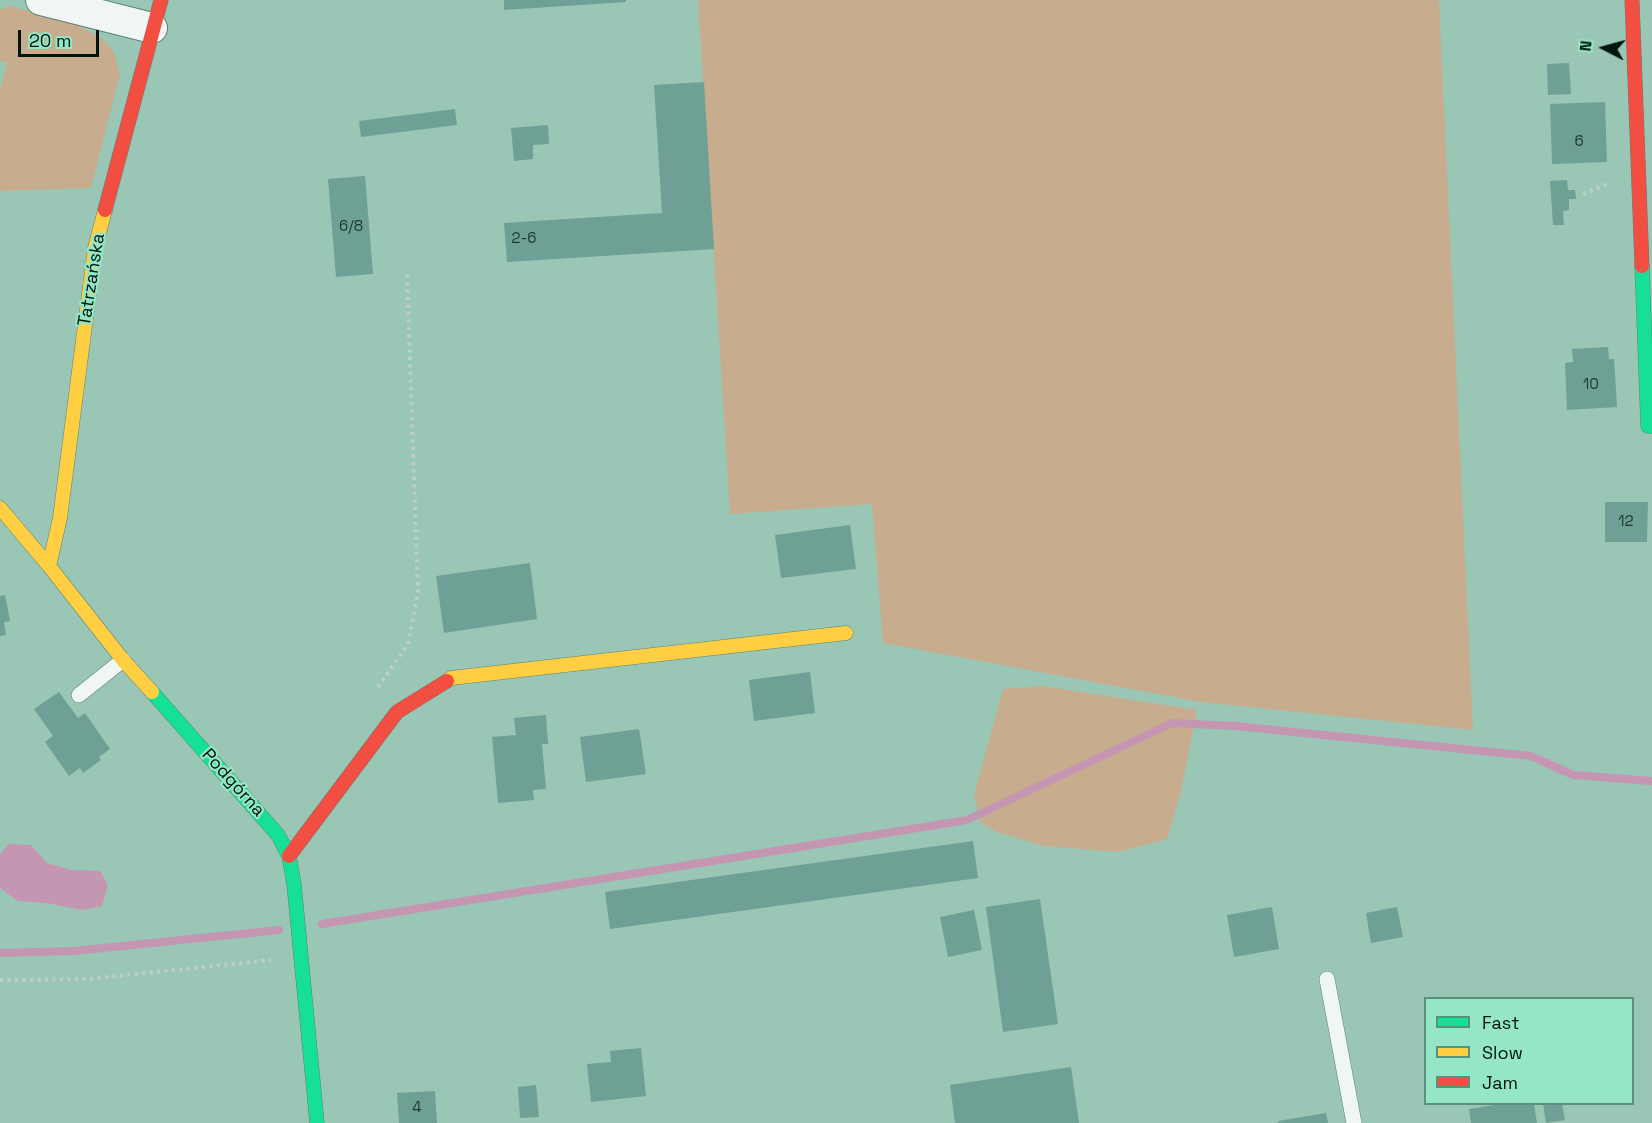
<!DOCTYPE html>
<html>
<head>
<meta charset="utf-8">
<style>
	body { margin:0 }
	#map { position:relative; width:1652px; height:1123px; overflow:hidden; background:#9ac6b5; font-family:"Space Grotesk",sans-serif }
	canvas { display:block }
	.legend { position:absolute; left:1424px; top:997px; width:210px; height:108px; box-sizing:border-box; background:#94e6c6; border:2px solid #59927c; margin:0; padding:8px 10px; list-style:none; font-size:18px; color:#00150d }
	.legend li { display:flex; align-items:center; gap:12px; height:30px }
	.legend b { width:30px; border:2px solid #59927c }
	.north { position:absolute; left:1574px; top:18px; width:60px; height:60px; -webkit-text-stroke:4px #94e6c6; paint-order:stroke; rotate:276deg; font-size:16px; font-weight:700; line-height:24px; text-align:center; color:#00150d }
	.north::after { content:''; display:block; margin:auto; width:21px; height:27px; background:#00150d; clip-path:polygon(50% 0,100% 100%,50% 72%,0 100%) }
	.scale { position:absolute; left:18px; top:30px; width:81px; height:27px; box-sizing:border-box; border:3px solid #00150d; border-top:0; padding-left:8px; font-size:18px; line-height:21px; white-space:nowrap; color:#00150d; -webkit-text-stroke:4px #94e6c6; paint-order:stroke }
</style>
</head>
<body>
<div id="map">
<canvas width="1652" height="1123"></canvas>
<ul class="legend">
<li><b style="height:8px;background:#16e098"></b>Fast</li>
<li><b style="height:8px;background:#ffcf43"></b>Slow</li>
<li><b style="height:8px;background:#f24e42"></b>Jam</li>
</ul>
<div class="north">N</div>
<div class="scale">20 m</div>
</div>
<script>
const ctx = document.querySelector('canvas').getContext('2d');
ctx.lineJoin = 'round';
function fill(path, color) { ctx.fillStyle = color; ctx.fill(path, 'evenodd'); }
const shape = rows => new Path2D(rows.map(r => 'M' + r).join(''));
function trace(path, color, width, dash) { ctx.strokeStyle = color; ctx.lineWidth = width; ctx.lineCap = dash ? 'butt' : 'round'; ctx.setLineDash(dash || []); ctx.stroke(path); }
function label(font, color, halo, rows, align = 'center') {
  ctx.font = font + ' "Space Grotesk",sans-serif'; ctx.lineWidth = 4.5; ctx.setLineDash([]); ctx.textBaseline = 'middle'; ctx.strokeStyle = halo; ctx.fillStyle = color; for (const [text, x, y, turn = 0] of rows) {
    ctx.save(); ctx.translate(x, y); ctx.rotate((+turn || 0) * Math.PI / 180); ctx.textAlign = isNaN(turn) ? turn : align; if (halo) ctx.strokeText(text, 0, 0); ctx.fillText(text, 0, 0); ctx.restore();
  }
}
fill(shape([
	[698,0,1439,0,1473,730,1201,702,883,643,872,504,730,514],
	[9,6,71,22,102,38,114,52,120,74,91,188,0,191,0,91,7,63,0,61,0,10],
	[1043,686,1197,710,1181,791,1167,839,1118,852,1044,846,997,832,981,823,974,795,1003,689]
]), '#c7ad8e');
fill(shape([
	[9,844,31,845,47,863,72,870,100,871,108,885,102,906,82,910,47,903,18,901,0,888,0,854]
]), '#c596b2');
trace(shape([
	[322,924,967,820,1172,723,1235,726,1531,756,1573,775,1652,781],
	[0,953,74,951,279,930]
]), '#c596b2', 8);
fill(shape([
	[504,0,626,0,626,2,504,10],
	[1569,63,1571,94,1548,95,1547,64],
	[704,82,714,249,507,262,504,223,662,213,654,85],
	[1605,102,1607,162,1552,164,1550,104],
	[455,109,457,125,361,137,359,121],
	[548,125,549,144,533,145,533,159,514,161,511,128],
	[365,176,373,274,336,277,328,179],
	[1567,180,1568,190,1575,190,1576,199,1569,199,1569,210,1563,211,1564,225,1553,225,1550,181],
	[1608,347,1609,359,1614,359,1617,407,1567,410,1565,363,1573,362,1572,349],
	[1605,502,1648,502,1647,542,1605,542],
	[850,525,856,569,781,578,775,535],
	[530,563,537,619,444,633,436,576],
	[5,595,10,621,4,622,6,635,0,636,0,596],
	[810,672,815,713,754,721,749,680],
	[59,692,78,718,85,713,110,749,99,757,101,760,83,773,80,768,69,776,45,742,53,736,34,709],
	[546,715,548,744,542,744,546,789,533,790,534,800,498,803,492,737,516,735,514,718],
	[639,729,646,774,586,782,580,737],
	[973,841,978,878,610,929,605,892],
	[1040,899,1058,1024,1003,1032,986,907],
	[1272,907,1279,949,1234,957,1227,915],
	[1397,907,1403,937,1371,943,1366,913],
	[974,910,982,950,948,957,940,917],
	[641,1048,646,1096,591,1102,587,1064,611,1062,610,1051],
	[1071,1067,1079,1123,955,1123,950,1085],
	[536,1085,539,1117,520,1118,518,1087],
	[435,1091,437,1123,399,1123,397,1093],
	[1501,1104,1534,1104,1537,1123,1471,1123,1469,1109],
	[1543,1104,1562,1104,1565,1120,1546,1123],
	[1326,1113,1328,1123,1278,1123,1278,1121]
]), '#6ea096');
const lane = shape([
	[79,695,123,660],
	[1327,979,1354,1123]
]);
const street = shape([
	[41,0,152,28]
]);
const fast = shape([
	[1642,266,1648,426,1652,426],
	[152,692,278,835,289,856,294,884,317,1123]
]);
const slow = shape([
	[0,508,49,566,123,660,152,692],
	[49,566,60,518,95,248,105,210],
	[447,681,451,678,846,633]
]);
const jam = shape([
	[1632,0,1642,266],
	[105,210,161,0],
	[289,856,397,712,447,681]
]);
trace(lane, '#5c8376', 16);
trace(street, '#5c8376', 32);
trace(fast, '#5c8376', 15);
trace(slow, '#5c8376', 15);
trace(jam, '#5c8376', 15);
trace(shape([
	[1583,194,1610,183],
	[378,687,408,644,418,593,407,272],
	[0,980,88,979,271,960]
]), '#bfcec8', 4, [3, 4.5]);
trace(lane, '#f0f6f4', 15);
trace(street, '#f0f6f4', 30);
trace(fast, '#16e098', 14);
trace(slow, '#ffcf43', 14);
trace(jam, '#f24e42', 14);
label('15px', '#1c382f', null, [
	["6",1579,142],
	["6/8",351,227],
	["2-6",524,239],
	["10",1591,385],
	["12",1626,522],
	["4",417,1108]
]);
label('18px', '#00150d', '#94e6c6', [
	["Tatrzańska",92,280,-81],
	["Podgórna",233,783,48]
]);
</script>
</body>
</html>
